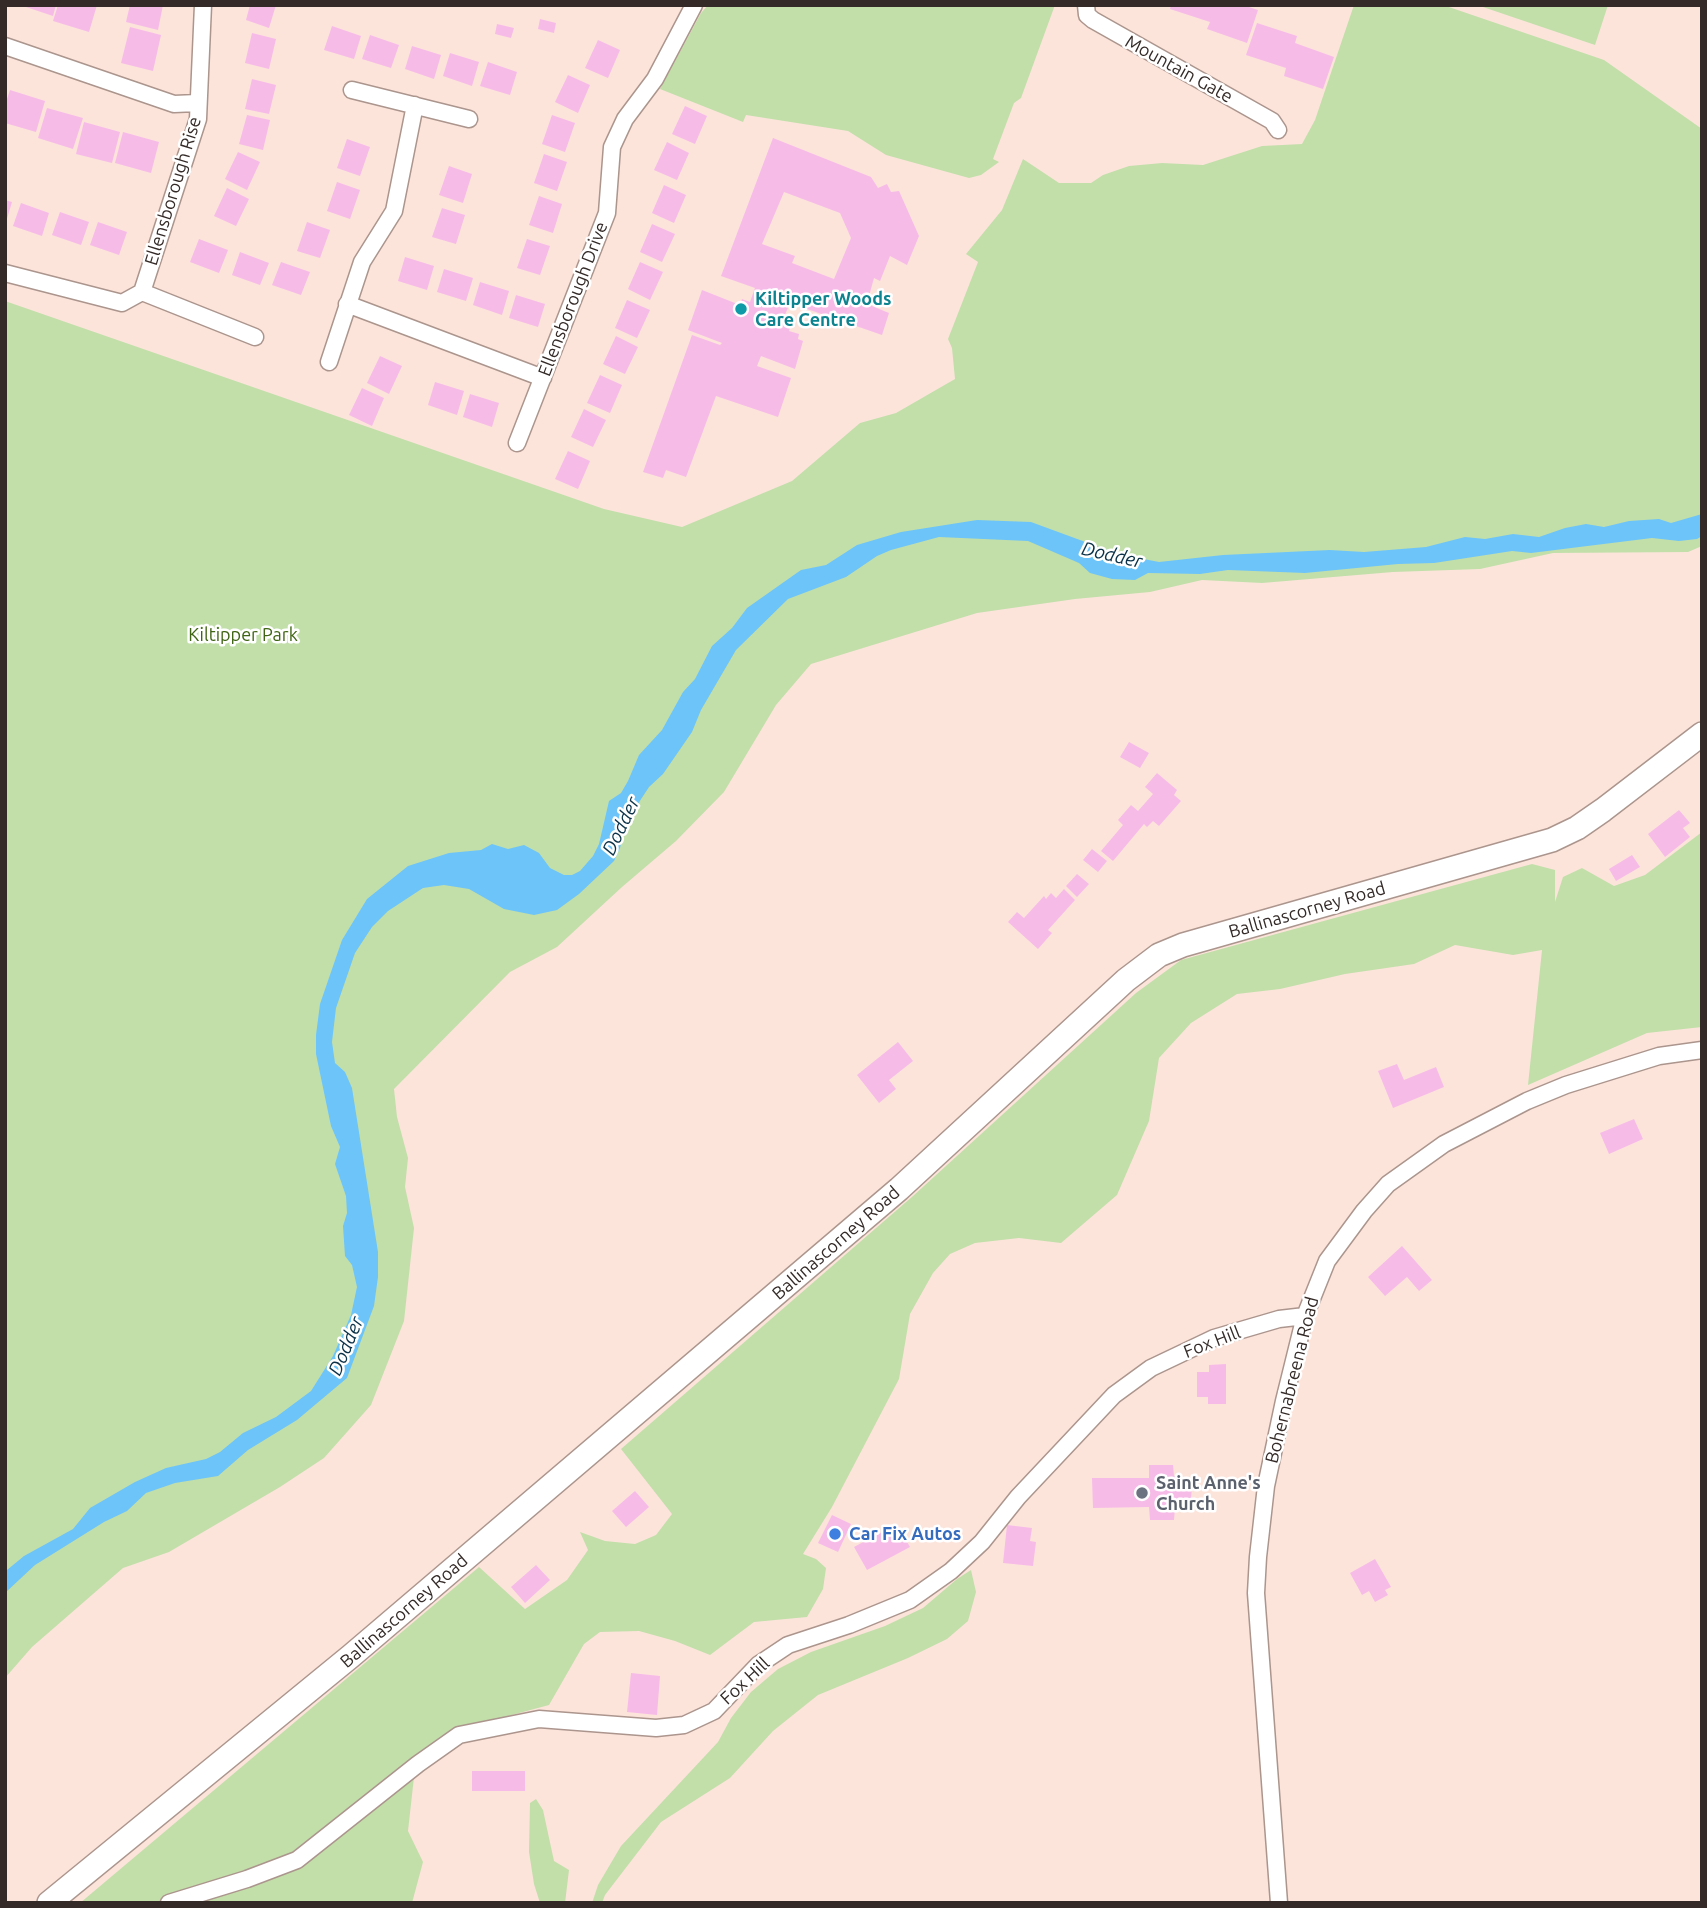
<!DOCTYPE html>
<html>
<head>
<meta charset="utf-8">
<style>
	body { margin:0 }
	#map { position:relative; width:1707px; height:1908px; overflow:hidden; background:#fce4db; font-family:Ubuntu,sans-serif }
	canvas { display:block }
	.frame { position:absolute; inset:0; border:7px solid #342b28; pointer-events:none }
</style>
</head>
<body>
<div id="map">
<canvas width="1707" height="1908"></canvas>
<div class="frame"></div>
</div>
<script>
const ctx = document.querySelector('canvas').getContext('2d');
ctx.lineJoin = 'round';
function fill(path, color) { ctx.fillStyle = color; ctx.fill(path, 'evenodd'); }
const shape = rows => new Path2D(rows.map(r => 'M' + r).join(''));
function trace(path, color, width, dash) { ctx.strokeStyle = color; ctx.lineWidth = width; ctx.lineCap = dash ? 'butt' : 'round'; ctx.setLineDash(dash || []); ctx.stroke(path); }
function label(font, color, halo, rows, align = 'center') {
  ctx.font = font + ' Ubuntu,sans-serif'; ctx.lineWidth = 5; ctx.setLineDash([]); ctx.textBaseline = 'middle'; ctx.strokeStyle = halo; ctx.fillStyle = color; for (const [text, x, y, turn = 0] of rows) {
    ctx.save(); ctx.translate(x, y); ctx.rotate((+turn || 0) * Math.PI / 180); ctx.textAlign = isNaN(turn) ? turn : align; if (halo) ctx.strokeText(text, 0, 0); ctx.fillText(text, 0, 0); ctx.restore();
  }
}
fill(shape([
	[708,5,1055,5,1021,98,1014,103,993,159,999,162,981,175,969,178,886,155,848,131,746,115,743,122,660,89,701,13],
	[1354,5,1443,5,1604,60,1702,129,1702,546,1688,552,1553,553,1480,569,1393,572,1262,583,1202,580,1150,592,1075,599,977,613,811,664,776,705,724,792,676,841,622,887,557,947,510,972,394,1089,397,1117,408,1158,405,1187,414,1228,404,1321,371,1405,324,1458,280,1487,169,1552,123,1568,32,1647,5,1678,5,301,604,509,682,527,792,481,860,423,896,413,955,379,952,348,948,339,978,262,966,254,1002,210,1023,159,1059,183,1091,183,1103,175,1129,166,1162,163,1203,165,1262,146,1302,144,1315,120],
	[1477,5,1608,5,1595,45],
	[1702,832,1702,1027,1647,1033,1528,1085,1542,950,1513,955,1455,945,1414,964,1345,974,1280,989,1237,994,1191,1023,1159,1058,1149,1121,1117,1195,1061,1243,1019,1238,975,1243,950,1254,933,1273,910,1314,899,1379,832,1507,803,1554,816,1559,826,1568,823,1589,807,1617,754,1622,710,1655,675,1641,639,1631,600,1632,584,1644,549,1705,482,1723,416,1759,408,1831,423,1862,412,1903,80,1903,479,1567,525,1609,567,1580,588,1550,580,1532,605,1541,635,1544,656,1535,672,1514,621,1449,913,1196,1136,993,1181,960,1532,864,1555,870,1555,902,1563,877,1582,868,1614,886,1645,875],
	[971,1570,976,1592,968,1621,947,1639,908,1658,818,1695,773,1731,730,1778,661,1822,605,1895,602,1903,592,1903,598,1885,621,1846,718,1742,731,1718,751,1692,778,1669,811,1652,885,1626,923,1608,957,1579],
	[536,1799,543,1810,554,1861,569,1870,565,1903,540,1903,534,1884,529,1852,530,1803]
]), '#c2dfaa');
fill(shape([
	[1702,514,1702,536,1697,539,1679,541,1652,538,1531,553,1512,551,1434,563,1398,564,1305,573,1228,570,1200,574,1148,573,1135,580,1112,579,1090,573,1079,563,1028,541,939,537,891,550,877,556,846,577,788,599,736,650,701,710,692,732,663,774,649,787,630,816,625,825,620,848,614,861,579,894,557,910,534,915,504,909,469,889,444,885,423,888,388,911,372,927,355,953,336,1008,332,1042,335,1063,345,1072,352,1088,378,1252,378,1277,374,1306,347,1378,297,1420,248,1450,218,1476,175,1483,146,1493,127,1511,104,1522,35,1565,5,1593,7,1570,24,1556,73,1529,90,1508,135,1482,166,1468,206,1459,220,1452,243,1433,276,1417,311,1391,333,1356,351,1315,357,1287,352,1265,345,1256,343,1226,347,1213,346,1196,335,1164,340,1147,331,1126,316,1054,316,1035,320,1004,342,940,367,899,408,866,449,853,481,850,492,844,508,849,524,845,539,853,550,868,564,875,572,875,580,871,593,856,599,844,609,801,621,793,628,781,639,755,662,730,683,692,695,679,712,646,732,628,747,608,801,570,826,565,857,545,901,532,977,520,1031,522,1118,554,1159,562,1223,555,1330,550,1364,552,1426,547,1465,537,1485,539,1513,534,1539,537,1565,528,1586,524,1604,527,1629,521,1659,519,1671,523]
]), '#6dc4f9');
fill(shape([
	[20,5,56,5,53,16],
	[58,5,97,5,89,32,53,21],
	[130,5,163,5,158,30,126,22],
	[250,5,276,5,269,28,246,20],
	[1171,5,1243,5,1258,10,1247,43,1207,29,1210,22,1170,9],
	[540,19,556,23,554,33,538,29],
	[1257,23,1297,36,1295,43,1334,57,1323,89,1284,76,1286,68,1246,55],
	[497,24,514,28,511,38,495,34],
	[332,26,361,36,354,59,324,50],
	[130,27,161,35,153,71,121,63],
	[252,33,276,39,269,69,245,63],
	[370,35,399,45,391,68,362,59],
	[598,40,620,50,608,78,585,68],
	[412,46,441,55,434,79,405,69],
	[450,53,479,62,472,86,443,76],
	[488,62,517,72,510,95,480,86],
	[568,75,590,85,578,113,555,102],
	[252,79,276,85,269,114,245,109],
	[10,90,45,101,36,132,5,123,5,105],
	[685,106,707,116,695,144,672,134],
	[47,108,83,118,73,149,38,138],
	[247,115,270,120,263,150,239,144],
	[552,115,575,123,565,152,542,144],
	[84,122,120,132,112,163,76,154],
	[123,132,159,142,151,173,115,163],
	[773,138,871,177,878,188,887,184,891,192,899,191,919,236,907,265,890,256,880,281,874,278,869,296,874,298,872,306,889,313,882,335,790,303,784,317,793,320,789,331,799,334,798,339,803,341,795,369,761,356,757,366,791,378,778,417,716,396,686,477,666,470,663,478,643,472,692,335,720,345,722,343,688,330,702,290,740,305,742,299,750,302,755,288,721,276],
	[784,192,840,213,851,238,834,279,792,263,795,256,762,244],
	[347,139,370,147,360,176,337,168],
	[667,142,689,153,677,180,654,170],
	[238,152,260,162,247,190,225,179],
	[544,154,567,162,557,191,534,183],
	[449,166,472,174,463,203,439,195],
	[337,182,360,190,350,219,327,211],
	[664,185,686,195,674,223,652,213],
	[227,188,249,199,236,226,214,216],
	[539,196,562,204,553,233,529,225],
	[5,200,12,202,6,222,5,222],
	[21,203,49,213,42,236,13,226],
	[442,208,465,215,456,244,432,237],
	[60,212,89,222,81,245,52,235],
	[98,222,127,232,119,255,90,245],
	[307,222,330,230,320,258,297,251],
	[652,224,675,234,662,262,640,252],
	[199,239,228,250,219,273,190,262],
	[527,239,550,246,540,275,517,268],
	[240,252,269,263,260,285,232,275],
	[405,257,434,266,427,290,398,281],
	[281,262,310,272,301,295,272,285],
	[640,262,663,272,650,300,628,289],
	[444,269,473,278,466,301,437,292],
	[480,282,509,291,502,315,473,305],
	[516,295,545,304,538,327,509,318],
	[627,300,650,310,637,338,615,328],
	[616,336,638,347,625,374,603,364],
	[380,356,402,366,389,394,367,383],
	[600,375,622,385,610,413,587,403],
	[435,382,464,391,457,415,428,405],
	[362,388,384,398,372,426,349,415],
	[470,394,499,403,492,427,463,417],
	[584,409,606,420,593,447,571,437],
	[568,451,590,461,578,489,555,479],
	[1129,742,1149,753,1140,768,1120,757],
	[1157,773,1177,790,1174,795,1181,801,1159,826,1153,821,1147,827,1144,824,1113,861,1101,851,1123,825,1118,820,1131,805,1138,811,1153,794,1145,787],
	[1679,810,1690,823,1683,828,1690,837,1665,857,1648,834],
	[1092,849,1107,861,1098,872,1083,860],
	[1632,855,1640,867,1616,881,1609,869],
	[1077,874,1089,884,1077,897,1066,886],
	[1064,889,1075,900,1048,930,1052,933,1038,949,1008,922,1017,912,1024,918,1044,896,1046,899,1051,893,1056,898],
	[898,1042,913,1061,889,1080,896,1089,879,1103,857,1075],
	[1397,1064,1404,1080,1436,1067,1444,1087,1393,1108,1378,1071],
	[1634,1119,1643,1139,1609,1154,1600,1133],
	[1402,1246,1432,1280,1419,1291,1407,1277,1385,1296,1368,1277],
	[1226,1364,1226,1404,1208,1404,1208,1397,1197,1397,1197,1372,1209,1372,1209,1365],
	[1149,1465,1173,1465,1174,1476,1183,1478,1192,1488,1191,1498,1183,1508,1175,1508,1174,1520,1150,1520,1149,1507,1093,1508,1092,1478,1149,1478],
	[635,1491,649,1507,626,1527,612,1511],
	[832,1515,851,1524,838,1552,818,1543],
	[897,1524,910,1547,867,1570,854,1547],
	[1007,1525,1032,1528,1030,1541,1036,1542,1033,1566,1003,1563],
	[1375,1559,1391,1587,1385,1590,1388,1595,1375,1602,1369,1591,1362,1595,1350,1573],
	[536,1565,550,1580,525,1603,511,1587],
	[631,1673,660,1676,657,1715,627,1712],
	[472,1771,525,1771,525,1791,472,1791]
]), '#f7bbe8');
const minor = shape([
	[1086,5,1087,15,1093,20,1272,121,1278,130],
	[5,46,174,104,197,103],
	[352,90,469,119],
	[5,273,122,303,142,292,255,337],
	[142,292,198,119,203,5],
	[347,304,543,378],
	[329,362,362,262,394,211,415,105],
	[517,443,607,213,612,147,625,119,655,79,694,5],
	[169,1903,247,1879,297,1860,418,1764,459,1735,539,1719,656,1728,684,1725,714,1711,758,1665,788,1645,849,1625,910,1600,951,1571,982,1542,1018,1497,1114,1395,1151,1368,1214,1338,1279,1319,1305,1316],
	[1279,1903,1256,1593,1258,1557,1266,1486,1284,1401,1305,1316,1327,1261,1364,1211,1388,1184,1444,1144,1527,1101,1566,1085,1659,1056,1702,1050]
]);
const secondary = shape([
	[49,1903,351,1656,899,1189,1126,980,1159,955,1183,945,1552,840,1577,828,1603,810,1702,734]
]);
trace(minor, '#ab958d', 19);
trace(secondary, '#ab958d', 26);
trace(minor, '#fff', 16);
trace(secondary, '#fff', 23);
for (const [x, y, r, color] of [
	[741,309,7,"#0f9aa8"],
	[1142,1493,7,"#6b7280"],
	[835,1534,7,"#3f7fe0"]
]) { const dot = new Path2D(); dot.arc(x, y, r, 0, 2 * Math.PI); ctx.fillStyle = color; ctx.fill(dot); trace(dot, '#fff', 2.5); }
label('18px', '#342b28', '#fff', [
	["Mountain Gate",1179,69,29],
	["Ellensborough Rise",173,191,-73],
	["Ellensborough Drive",573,299,-69],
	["Ballinascorney Road",1307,910,-16],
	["Ballinascorney Road",836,1243,-41],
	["Fox Hill",1212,1342,-21],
	["Bohernabreena Road",1292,1380,-76],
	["Ballinascorney Road",404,1611,-41],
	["Fox Hill",745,1681,-43]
]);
label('bold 18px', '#0d838f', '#fff', [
	["Kiltipper Woods",755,299],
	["Care Centre",755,320]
], 'left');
label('18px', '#3f6414', '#fff', [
	["Kiltipper Park",243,635]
]);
label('bold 18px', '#5b616d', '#fff', [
	["Saint Anne's",1156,1483],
	["Church",1156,1504]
], 'left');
label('bold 18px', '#366cbe', '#fff', [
	["Car Fix Autos",849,1534]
], 'left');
label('italic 19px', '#0b3248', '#fff', [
	["Dodder",1112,555,13],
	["Dodder",621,826,-64],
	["Dodder",346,1346,-67]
]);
</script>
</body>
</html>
